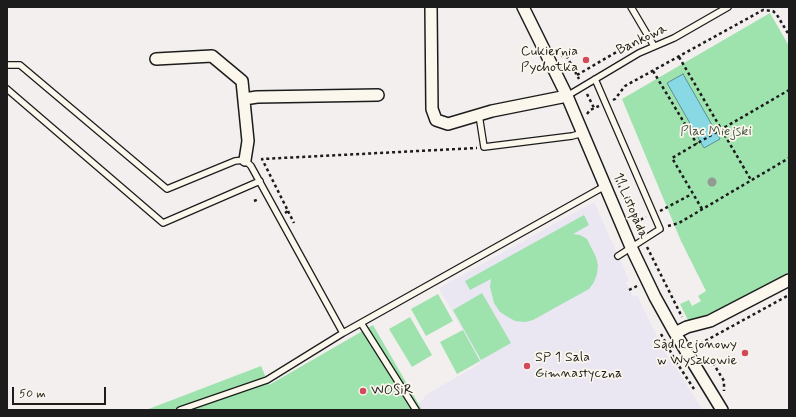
<!DOCTYPE html>
<html>
<head>
<meta charset="utf-8">
<style>
	body { margin:0 }
	#map { position:relative; width:796px; height:417px; overflow:hidden; background:#f3efef; font-family:Mynerve,sans-serif }
	canvas { display:block }
	.frame { position:absolute; inset:0; border:8px solid #1c1c1c; pointer-events:none }
	.scale { position:absolute; left:12px; top:387px; width:94px; height:18px; box-sizing:border-box; border:2px solid #1c1c1c; border-top:0; padding-left:5px; font-size:12px; line-height:14px; white-space:nowrap; color:#1c1c1c; -webkit-text-stroke:3px #fbf7ec; paint-order:stroke }
</style>
</head>
<body>
<div id="map">
<canvas width="796" height="417"></canvas>
<div class="frame"></div>
<div class="scale">50 m</div>
</div>
<script>
const ctx = document.querySelector('canvas').getContext('2d');
ctx.lineJoin = 'round';
function fill(path, color) { ctx.fillStyle = color; ctx.fill(path, 'evenodd'); }
const shape = rows => new Path2D(rows.map(r => 'M' + r).join(''));
function trace(path, color, width, dash) { ctx.strokeStyle = color; ctx.lineWidth = width; ctx.lineCap = dash ? 'butt' : 'round'; ctx.setLineDash(dash || []); ctx.stroke(path); }
function label(font, color, halo, rows, align = 'center') {
  ctx.font = font + ' Mynerve,sans-serif'; ctx.lineWidth = 3.5; ctx.setLineDash([]); ctx.textBaseline = 'middle'; ctx.strokeStyle = halo; ctx.fillStyle = color; for (const [text, x, y, turn = 0] of rows) {
    ctx.save(); ctx.translate(x, y); ctx.rotate((+turn || 0) * Math.PI / 180); ctx.textAlign = isNaN(turn) ? turn : align; if (halo) ctx.strokeText(text, 0, 0); ctx.fillText(text, 0, 0); ctx.restore();
  }
}
fill(shape([
	[594,202,629,280,626,283,633,297,637,295,661,345,703,410,422,410,418,403,424,399,424,396,481,363,439,288]
]), '#eae6f2');
fill(shape([
	[770,13,789,46,789,272,735,303,689,322,680,304,689,300,692,306,701,301,698,296,706,291,681,241,622,99],
	[584,215,589,225,573,234,580,235,587,239,596,257,598,265,597,274,594,282,589,289,533,320,525,322,515,321,508,317,500,312,494,303,490,287,491,279,470,290,465,281],
	[482,293,511,343,481,360,453,310],
	[438,294,453,321,426,336,411,309],
	[410,317,432,355,412,367,389,329],
	[373,325,422,410,146,410,261,366,269,385],
	[463,330,480,361,457,374,440,342]
]), '#9ee2ad');
const water = shape([
	[683,74,720,139,704,148,667,83,683,74]
]);
fill(water, '#89d9e4');
trace(water, '#5d8d94', 1);
const service = shape([
	[631,7,654,46],
	[7,65,20,65,167,189,235,161,245,160,251,166,343,333,605,186],
	[595,79,660,229,618,256],
	[7,89,163,223,260,181],
	[567,96,639,53,674,38,728,7],
	[479,115,484,147,572,136,583,133],
	[361,323,416,410],
	[180,410,267,380,343,333]
]);
const minor = shape([
	[431,7,432,109,436,120,448,124,492,111,567,96],
	[523,7,567,96,631,247,655,297,675,333,722,410],
	[156,59,212,56,242,81,248,141,245,160],
	[244,99,257,97,378,95],
	[675,333,687,327,710,321,789,280]
]);
trace(service, '#1c1c1c', 8);
trace(minor, '#1c1c1c', 14);
trace(shape([
	[561,56,566,55,579,79],
	[679,57,751,180],
	[653,71,697,144],
	[577,75,639,39,638,38],
	[587,94,594,108],
	[613,100,615,99,625,86,763,10,773,11,777,15,789,35],
	[587,114,590,110,599,106],
	[616,179,640,233],
	[254,201,259,199],
	[702,209,672,158,789,90],
	[288,211,294,223],
	[660,211,692,194],
	[285,213,288,211,262,159,477,148],
	[635,222,646,217],
	[668,226,679,223,789,158],
	[647,247,682,317],
	[629,290,637,286],
	[661,334,675,360],
	[697,347,696,346,789,295],
	[703,356,713,363,724,381,724,391],
	[678,357,675,360,694,389]
]), '#1c1c1c', 2.5, [3, 3]);
trace(service, '#fbf7ec', 5.5);
trace(minor, '#fbf7ec', 11);
ctx.fillStyle = '#929b93';
for (const [x, y] of [
	[712,182]
]) { ctx.beginPath(); ctx.arc(x, y, 4.5, 0, 2 * Math.PI); ctx.fill(); }
for (const [x, y, r, color] of [
	[586,60,4,"#d1495b"],
	[745,353,4,"#d1495b"],
	[527,366,4,"#d1495b"],
	[363,391,4,"#d1495b"]
]) { const dot = new Path2D(); dot.arc(x, y, r, 0, 2 * Math.PI); ctx.fillStyle = color; ctx.fill(dot); trace(dot, '#fbf7ec', 1.5); }
label('14px', '#1c1c1c', '#fbf7ec', [
	["Bankowa",642,40,-26],
	["11 Listopada",630,206,67]
]);
label('14px', '#1c1c1c', '#fbf7ec', [
	["Cukiernia",578,52],
	["Pychotka",578,68],
	["Sąd Rejonowy",737,345],
	["w Wyszkowie",737,361],
	["SP 1 Sala",535,358,"left"],
	["Gimnastyczna",535,374,"left"],
	["WOSiR",371,391,"left"]
], 'right');
label('14px', '#435748', '#fbf7ec', [
	["Plac Miejski",716,132]
]);
</script>
</body>
</html>
